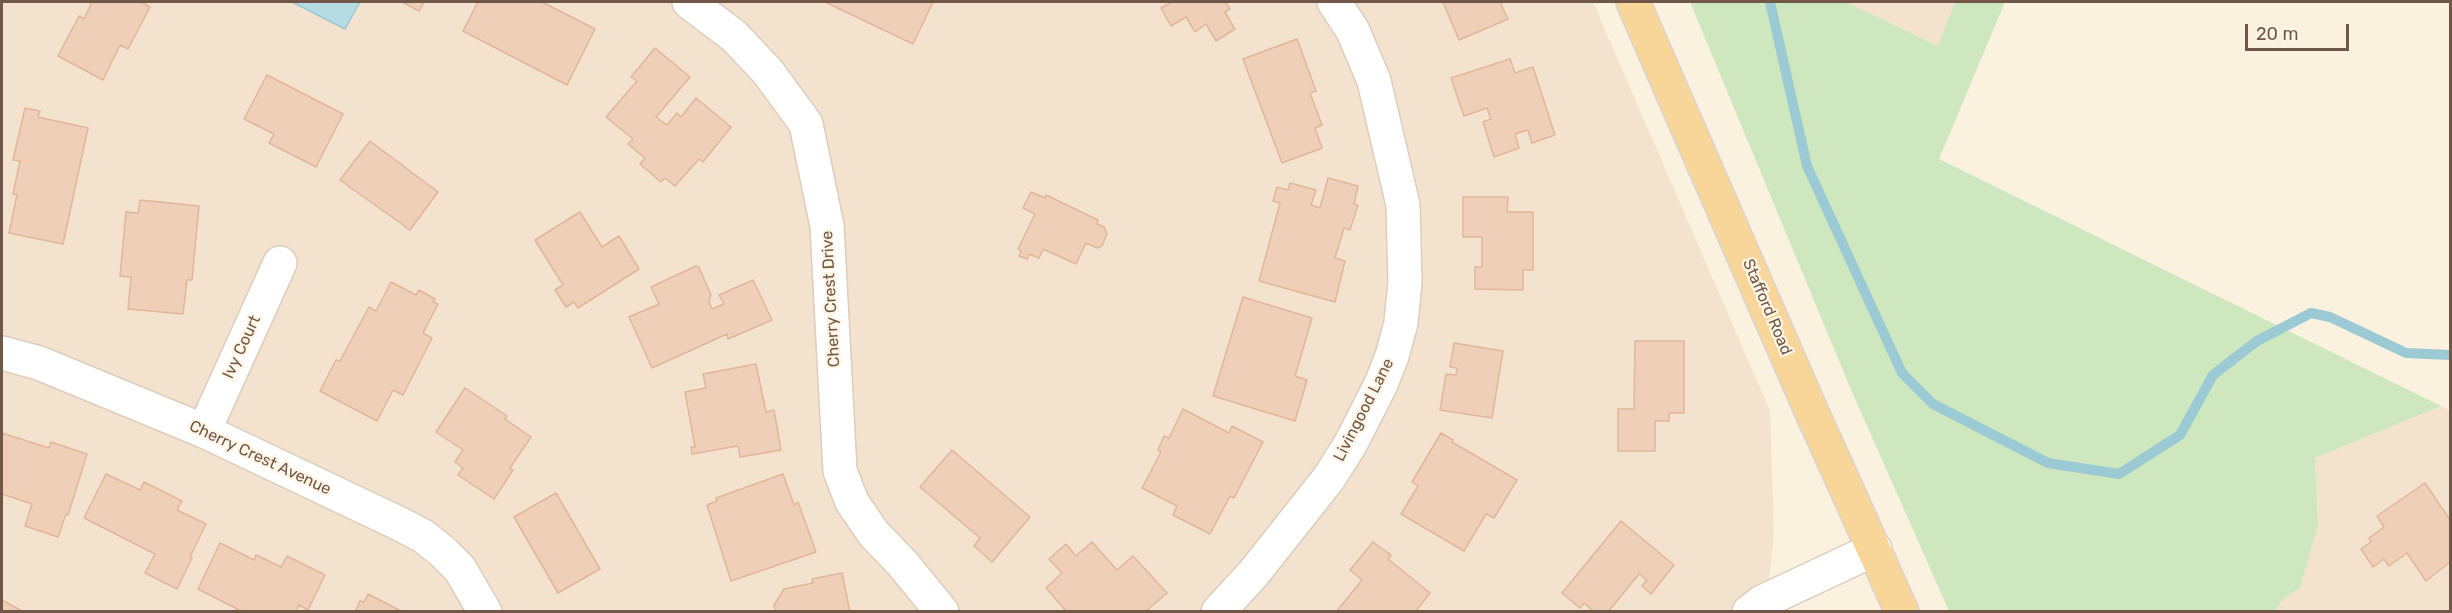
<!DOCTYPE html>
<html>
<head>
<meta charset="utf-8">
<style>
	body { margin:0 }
	#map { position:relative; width:2452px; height:613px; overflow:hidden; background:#fbf1df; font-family:Rubik,sans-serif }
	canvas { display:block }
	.frame { position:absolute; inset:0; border:3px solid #705748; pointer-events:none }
	.scale { position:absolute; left:2245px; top:24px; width:104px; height:27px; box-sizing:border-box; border:3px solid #705748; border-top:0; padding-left:8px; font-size:18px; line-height:21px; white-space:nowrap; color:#705748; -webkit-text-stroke:4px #fef5e5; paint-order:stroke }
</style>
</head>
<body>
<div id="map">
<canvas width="2452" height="613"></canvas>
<div class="frame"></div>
<div class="scale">20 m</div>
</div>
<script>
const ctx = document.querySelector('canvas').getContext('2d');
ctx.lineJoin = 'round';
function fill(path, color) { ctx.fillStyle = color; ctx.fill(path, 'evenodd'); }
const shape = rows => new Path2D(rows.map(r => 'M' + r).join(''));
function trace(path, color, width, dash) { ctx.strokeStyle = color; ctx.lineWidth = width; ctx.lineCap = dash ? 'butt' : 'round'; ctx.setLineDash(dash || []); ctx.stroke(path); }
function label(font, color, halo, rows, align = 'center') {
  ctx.font = font + ' Rubik,sans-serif'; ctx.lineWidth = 4.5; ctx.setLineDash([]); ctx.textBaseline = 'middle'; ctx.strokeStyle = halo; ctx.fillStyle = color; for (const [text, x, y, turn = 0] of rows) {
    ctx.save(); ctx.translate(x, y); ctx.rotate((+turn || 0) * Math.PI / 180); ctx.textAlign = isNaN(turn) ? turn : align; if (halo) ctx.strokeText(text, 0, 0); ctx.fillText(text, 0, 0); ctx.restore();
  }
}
fill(shape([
	[2,2,1593,2,1770,411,1774,536,1765,611,2,611],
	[1846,2,1955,2,1938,46],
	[2441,406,2450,411,2450,611,2276,612,2282,600,2300,588,2318,525,2315,458]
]), '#f2e2ce');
fill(shape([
	[1690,2,1846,2,1938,46,1955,2,2005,2,1939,159,2441,406,2315,458,2318,525,2300,588,2282,600,2276,611,1949,611,1852,392]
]), '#cee7bf');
const water = shape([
	[292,2,360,2,345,29,292,2]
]);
fill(water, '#b5dbe3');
trace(water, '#9ccad4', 1.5);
trace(shape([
	[1770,2,1807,166,1902,373,1933,404,2048,463,2119,474,2180,435,2213,375,2257,341,2311,313,2330,317,2406,353,2450,355]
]), '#9ccad4', 10);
const building = shape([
	[92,2,141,2,150,7,128,49,120,45,103,80,58,56,79,16,84,19,92,2],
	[402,2,424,2,419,11,402,2],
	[478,2,542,2,595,29,567,85,463,31,478,2],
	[825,2,933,2,913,44,825,2],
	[1172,2,1225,2,1230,9,1225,12,1235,29,1216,41,1206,24,1195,32,1186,17,1171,26,1161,8,1172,2],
	[1443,2,1500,2,1508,19,1459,40,1443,2],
	[1297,39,1316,91,1310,93,1322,125,1315,128,1322,148,1282,163,1243,59,1297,39],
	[655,48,690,77,656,117,667,125,677,113,681,117,696,98,731,127,703,162,699,159,675,186,665,178,661,182,640,164,645,158,628,144,633,139,606,117,637,81,631,77,655,48],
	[1510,59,1515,73,1533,67,1555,135,1532,143,1528,130,1515,134,1519,148,1494,157,1483,122,1491,119,1487,108,1464,116,1451,78,1510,59],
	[267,75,343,114,316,167,269,143,274,134,244,119,267,75],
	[25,108,40,111,38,117,88,128,63,244,9,233,17,195,13,194,20,161,13,160,25,108],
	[370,141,438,192,410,230,340,180,370,141],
	[1328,178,1358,186,1354,204,1358,205,1350,230,1344,228,1335,258,1345,261,1335,302,1259,281,1280,203,1273,201,1277,187,1288,190,1290,183,1316,190,1311,205,1320,208,1328,178],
	[1031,192,1045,198,1046,195,1098,220,1097,224,1104,227,1107,234,1102,246,1097,248,1086,243,1076,264,1043,249,1039,258,1029,254,1027,259,1019,256,1021,251,1018,249,1035,214,1023,208,1031,192],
	[1463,197,1508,197,1507,212,1533,212,1533,270,1523,270,1523,290,1475,289,1475,267,1482,267,1482,237,1463,237,1463,197],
	[140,200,199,206,192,280,187,280,183,314,128,309,131,277,120,276,126,212,138,213,140,200],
	[580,212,602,247,619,236,639,269,578,308,574,302,566,307,555,290,563,285,535,240,580,212],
	[696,266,699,267,711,295,709,302,712,309,724,304,719,295,753,280,772,320,728,339,727,334,652,368,629,317,659,304,651,287,696,266],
	[391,282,416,295,419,290,435,299,433,302,438,304,423,333,432,338,403,395,393,390,377,421,320,391,336,360,340,361,369,307,376,311,391,282],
	[1243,297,1312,318,1295,376,1307,380,1295,421,1213,396,1243,297],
	[1635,341,1684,341,1684,413,1669,413,1669,421,1655,421,1655,451,1618,451,1618,409,1634,409,1635,341],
	[1454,343,1503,351,1492,418,1440,410,1446,374,1456,375,1457,368,1450,367,1454,343],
	[756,364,766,412,774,410,781,450,740,457,738,446,692,454,691,447,695,447,685,392,706,388,703,374,756,364],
	[465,388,507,416,505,419,531,437,510,468,513,470,494,499,458,475,463,468,455,462,463,450,436,432,465,388],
	[1183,409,1229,433,1232,426,1263,442,1234,498,1230,496,1210,534,1173,515,1177,506,1142,488,1161,452,1158,450,1164,436,1169,438,1183,409],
	[2,433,49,448,51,442,87,454,68,515,66,514,58,537,25,526,32,504,2,494,2,433],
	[1441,433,1453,440,1452,442,1517,480,1494,518,1486,514,1464,551,1401,514,1418,486,1412,482,1441,433],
	[952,450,1030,517,992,562,974,546,980,538,920,487,952,450],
	[106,474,140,490,144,482,182,501,177,510,206,524,190,557,192,558,177,589,145,573,155,554,84,518,106,474],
	[783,474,794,505,798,502,816,552,731,581,707,505,717,501,716,498,783,474],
	[2425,483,2450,520,2450,562,2426,581,2407,553,2389,566,2384,559,2373,567,2361,549,2371,542,2369,538,2384,527,2377,516,2425,483],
	[556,493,600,569,558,593,514,517,556,493],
	[1621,521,1674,565,1651,594,1642,586,1647,580,1639,574,1608,612,1594,612,1584,603,1580,608,1562,593,1621,521],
	[1092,542,1117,570,1133,556,1167,593,1145,612,1067,612,1046,588,1062,573,1049,559,1066,544,1076,556,1092,542],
	[1373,542,1391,555,1388,559,1430,593,1415,612,1337,611,1362,580,1350,570,1373,542],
	[220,543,254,560,256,555,281,567,287,556,325,575,308,610,299,605,296,612,243,612,198,589,220,543],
	[842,573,850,612,776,612,774,605,784,589,813,583,812,579,842,573],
	[368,594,403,612,355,612,360,601,364,602,368,594],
	[2,600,22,611,21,612,2,612,2,600]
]);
fill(building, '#efcfb8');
trace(building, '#e1b699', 1.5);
const minor = shape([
	[689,2,734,36,768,72,806,124,827,226,840,471,852,502,874,534,902,563,942,612],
	[2,353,39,363,204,431,398,523,423,536,443,552,460,569,485,612],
	[204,431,280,263],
	[1218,612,1253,574,1329,478,1351,443,1381,384,1392,356,1401,323,1405,282,1403,205,1374,81,1353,31,1334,2],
	[1749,612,1762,602,1875,549]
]);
const major = shape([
	[1633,2,1810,408,1902,612]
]);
trace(minor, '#decdbc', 36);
trace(major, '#dad3cf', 36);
trace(minor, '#fff', 33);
trace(major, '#f8d699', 33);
label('16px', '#705748', '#fef5e5', [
	["Cherry Crest Drive",831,299,-93],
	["Stafford Road",1767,307,67],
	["Ivy Court",242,347,-65],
	["Livingood Lane",1364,410,-63],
	["Cherry Crest Avenue",260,458,25]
]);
</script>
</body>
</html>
